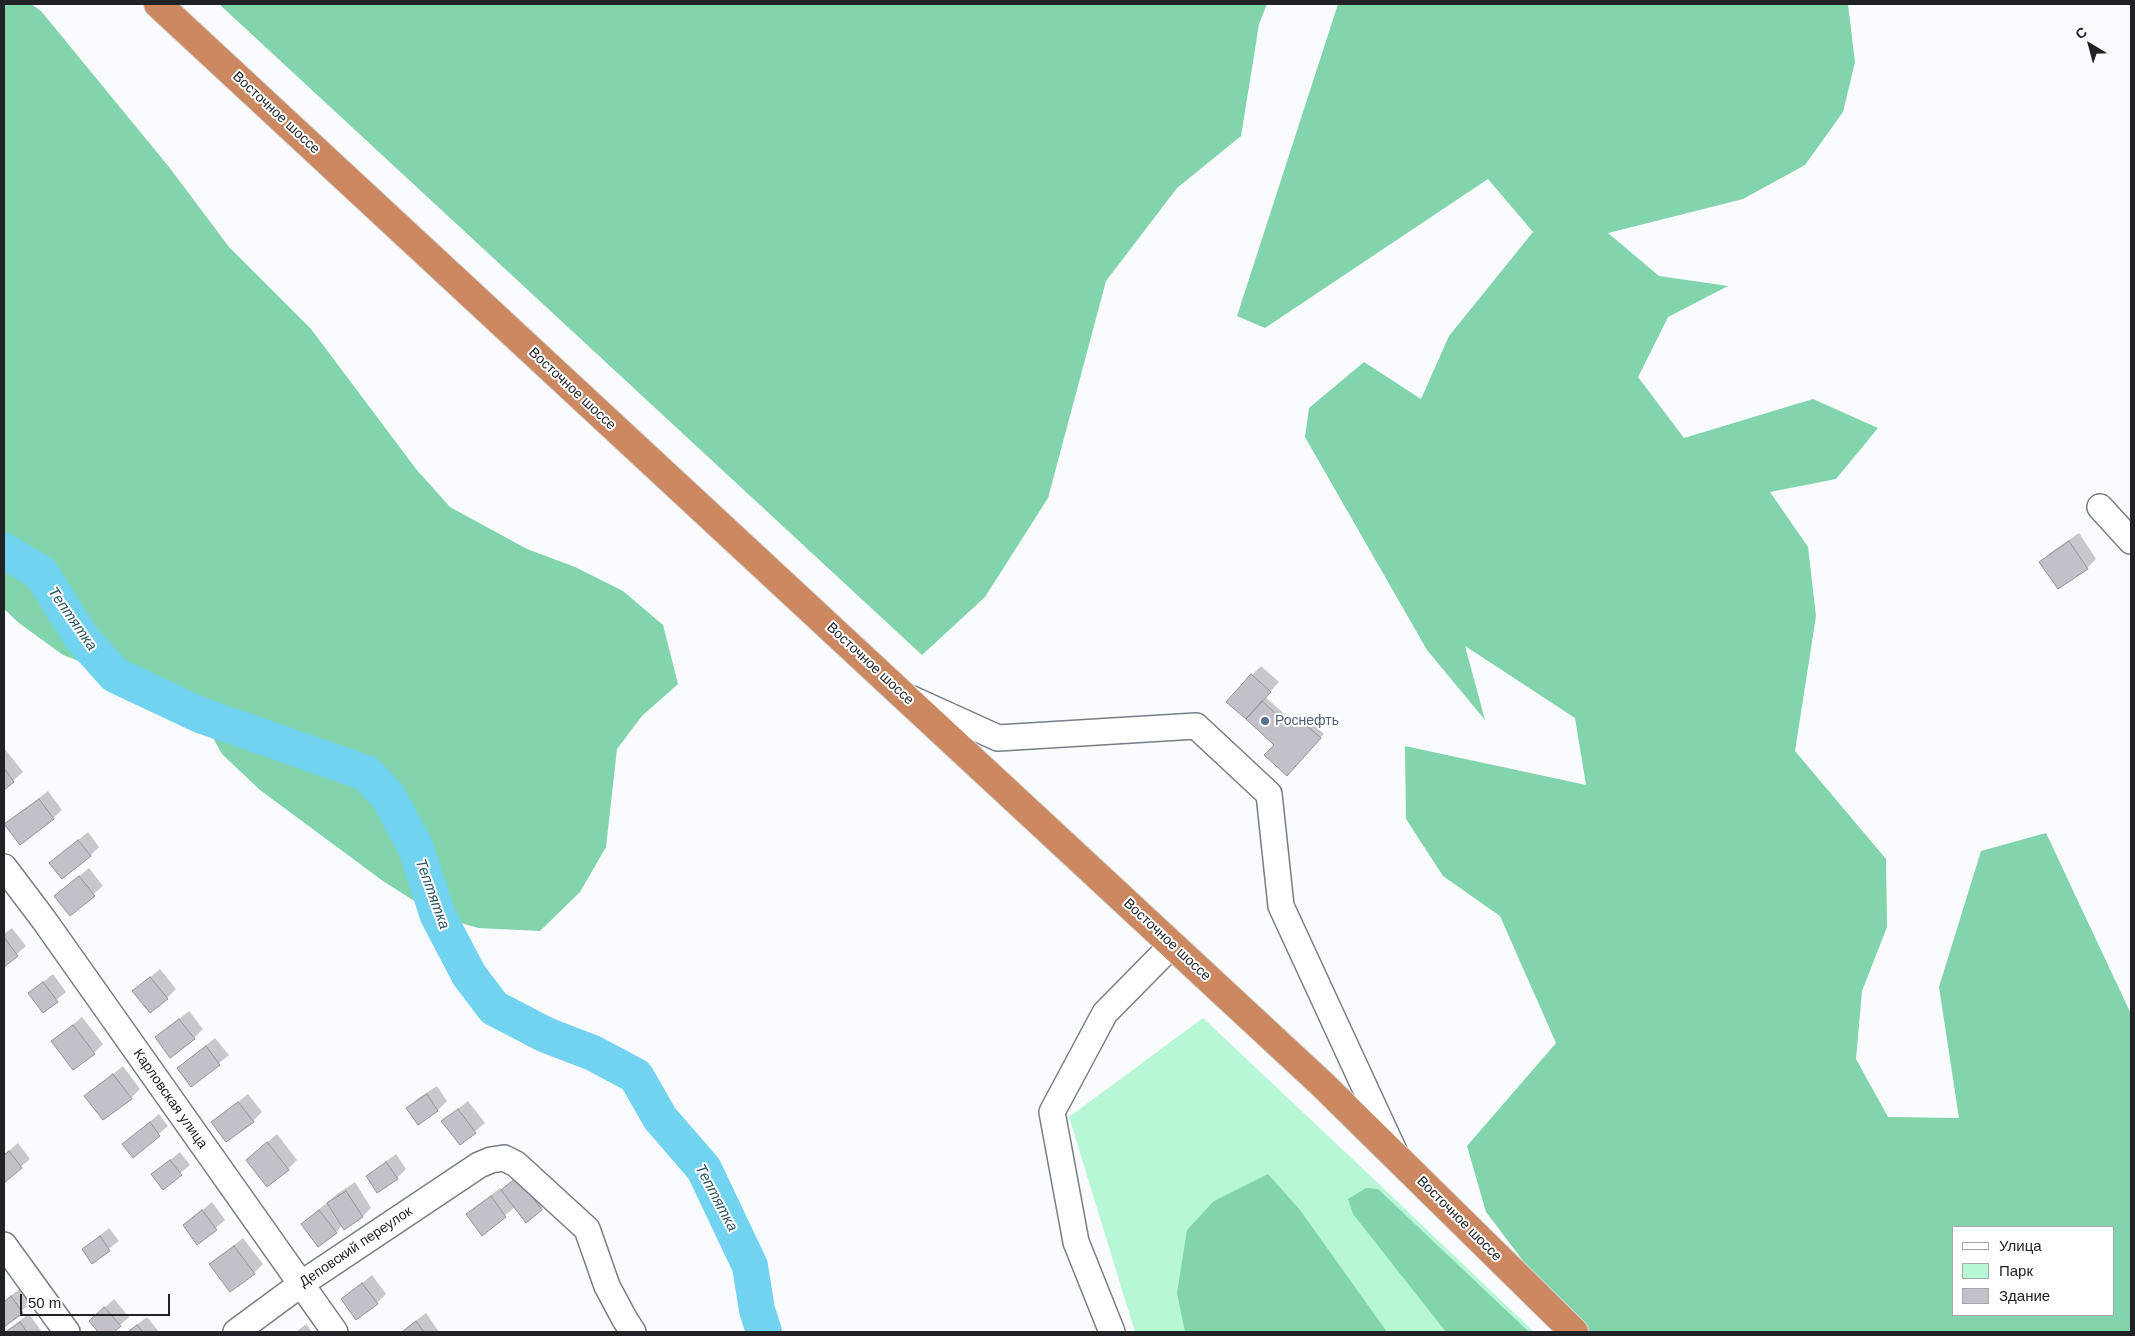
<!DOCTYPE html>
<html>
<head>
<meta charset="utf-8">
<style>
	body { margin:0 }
	#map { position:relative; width:2135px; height:1336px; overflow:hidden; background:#f9fbfe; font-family:Arial,sans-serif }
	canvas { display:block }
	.frame { position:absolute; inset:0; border:5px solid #202225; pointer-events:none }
	.legend { position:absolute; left:1952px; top:1226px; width:162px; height:90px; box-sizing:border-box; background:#fff; border:1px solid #a6a7a8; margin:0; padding:6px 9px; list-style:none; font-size:15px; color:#202225 }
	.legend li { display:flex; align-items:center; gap:10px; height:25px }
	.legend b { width:25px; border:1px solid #a6a7a8 }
	.north { position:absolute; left:2065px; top:20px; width:50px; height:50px; -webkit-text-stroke:4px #fff; paint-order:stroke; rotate:323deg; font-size:14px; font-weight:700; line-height:20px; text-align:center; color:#202225 }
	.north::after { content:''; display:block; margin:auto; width:18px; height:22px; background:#202225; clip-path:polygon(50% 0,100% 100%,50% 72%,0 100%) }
	.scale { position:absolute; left:20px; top:1294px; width:150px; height:22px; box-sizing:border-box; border:2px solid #202225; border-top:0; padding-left:6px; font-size:15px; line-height:18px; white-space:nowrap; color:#202225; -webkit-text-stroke:4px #fff; paint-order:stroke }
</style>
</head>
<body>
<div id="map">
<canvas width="2135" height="1336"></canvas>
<div class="frame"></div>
<ul class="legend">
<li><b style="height:6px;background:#fff"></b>Улица</li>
<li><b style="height:14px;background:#b7f7d6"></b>Парк</li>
<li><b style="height:14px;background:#c4c0c9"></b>Здание</li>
</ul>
<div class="north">С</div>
<div class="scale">50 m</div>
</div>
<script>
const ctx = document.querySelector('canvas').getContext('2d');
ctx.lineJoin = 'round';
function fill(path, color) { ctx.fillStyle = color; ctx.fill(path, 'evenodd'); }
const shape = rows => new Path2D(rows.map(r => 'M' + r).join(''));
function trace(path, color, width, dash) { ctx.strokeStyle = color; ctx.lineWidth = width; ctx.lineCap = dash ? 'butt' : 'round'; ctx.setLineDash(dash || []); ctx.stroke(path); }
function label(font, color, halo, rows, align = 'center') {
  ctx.font = font + ' Arial,sans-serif'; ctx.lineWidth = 4; ctx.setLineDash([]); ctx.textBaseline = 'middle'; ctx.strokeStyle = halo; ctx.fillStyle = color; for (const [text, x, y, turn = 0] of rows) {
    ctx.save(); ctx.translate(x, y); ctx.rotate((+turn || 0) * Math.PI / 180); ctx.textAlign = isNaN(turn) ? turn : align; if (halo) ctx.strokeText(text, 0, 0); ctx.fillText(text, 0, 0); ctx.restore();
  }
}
fill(shape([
	[1203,1018,1379,1184,1534,1332,1135,1332,1069,1117]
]), '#b7f7d6');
fill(shape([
	[4,4,31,4,41,11,169,167,229,247,311,329,416,469,450,507,527,549,575,567,623,591,663,625,678,684,642,716,617,749,606,847,580,892,540,931,478,928,438,916,383,881,260,790,222,754,200,715,153,701,115,675,63,655,19,623,4,609],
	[219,4,1267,4,1259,24,1241,136,1177,188,1106,281,1048,498,985,597,922,655],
	[1338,4,1848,4,1855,62,1843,112,1805,165,1743,199,1608,233,1659,276,1728,286,1668,317,1638,377,1684,438,1813,399,1878,428,1836,479,1770,492,1808,547,1816,616,1795,751,1886,859,1887,927,1862,991,1856,1059,1888,1117,1959,1118,1939,987,1981,851,2046,833,2131,1014,2131,1332,1577,1332,1486,1212,1467,1146,1556,1043,1500,916,1443,876,1406,819,1405,746,1586,785,1575,718,1465,646,1485,720,1427,650,1305,437,1309,408,1364,362,1421,399,1449,336,1533,232,1488,179,1265,328,1237,316],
	[1954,1227,2114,1227,2114,1315,1954,1315],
	[1268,1174,1300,1210,1387,1332,1185,1332,1177,1293,1187,1230,1214,1201],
	[1366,1188,1378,1189,1529,1332,1446,1332,1353,1214,1348,1199]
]), '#82d4ac');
fill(shape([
	[2079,533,2096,559,2087,568,2058,587,2041,562,2050,553],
	[1261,666,1279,682,1265,697,1295,723,1303,715,1324,734,1291,770,1276,745,1252,675],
	[4,748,23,772,4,789],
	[48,791,62,810,53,818,6,824],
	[88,832,99,847,90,856,51,863],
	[89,868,103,886,70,914,56,896],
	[12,928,26,946,4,965,4,934],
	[160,969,176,989,167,998,134,991],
	[53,974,66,992,43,1011,30,993],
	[189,1011,203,1029,194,1038,156,1038],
	[82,1017,103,1044,94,1053,53,1041],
	[215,1038,229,1055,192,1085,178,1068],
	[123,1066,140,1089,131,1098,86,1096],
	[437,1086,447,1101,438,1110,418,1123,408,1108,417,1099],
	[248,1094,262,1112,253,1121,213,1122],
	[468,1101,485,1123,460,1144,443,1121],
	[159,1114,168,1126,133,1156,124,1144],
	[277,1134,297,1160,288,1169,247,1160],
	[18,1143,30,1159,4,1181,4,1155],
	[180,1152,190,1165,163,1188,152,1175],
	[396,1154,406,1169,397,1178,378,1191,367,1176],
	[527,1169,550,1200,541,1209,515,1207,482,1234,468,1214,500,1188,502,1190],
	[355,1182,371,1208,362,1217,343,1225,336,1232,302,1224,337,1194],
	[212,1202,225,1220,198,1243,184,1225],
	[109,1228,119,1241,92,1262,83,1249],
	[243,1238,263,1264,254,1273,211,1264],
	[372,1275,386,1294,377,1303,343,1299],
	[21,1288,31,1303,4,1325,4,1301],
	[114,1299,129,1317,112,1332,100,1332,90,1321],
	[426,1313,439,1332,402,1332,405,1329],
	[29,1314,42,1332,5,1332],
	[147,1317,159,1332,127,1332],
	[306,1324,312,1332,296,1332]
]), '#0003');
trace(shape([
	[4,551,41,573,81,637,115,675,200,715,366,773,388,796,416,848,438,916,469,975,494,1008,546,1035,593,1053,636,1076,660,1118,704,1169,750,1266,757,1310,764,1332]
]), '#72d3f0', 36);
const building = shape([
	[2069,541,2088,569,2058,589,2039,562,2069,541],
	[1251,674,1271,692,1246,719,1226,702,1251,674],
	[1262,701,1290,727,1298,718,1321,738,1287,776,1264,755,1274,745,1246,719,1262,701],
	[4,768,14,782,4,790,4,768],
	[39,799,54,819,20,845,4,824,39,799],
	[78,840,91,856,62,879,49,863,78,840],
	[79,876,95,896,70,916,54,896,79,876],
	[4,937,18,956,4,967,4,937],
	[150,977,168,999,150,1013,132,991,150,977],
	[43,982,58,1002,43,1013,28,993,43,982],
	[179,1019,195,1039,170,1058,155,1037,179,1019],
	[73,1025,95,1054,73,1070,51,1041,73,1025],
	[206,1046,220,1065,191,1087,177,1068,206,1046],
	[113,1074,132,1099,103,1120,84,1096,113,1074],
	[427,1094,438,1111,418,1125,406,1108,427,1094],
	[238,1102,254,1122,226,1142,211,1122,238,1102],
	[458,1109,476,1133,460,1145,441,1121,458,1109],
	[150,1122,160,1136,133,1158,122,1144,150,1122],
	[267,1142,289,1170,267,1187,246,1160,267,1142],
	[9,1151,22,1168,4,1183,4,1155,9,1151],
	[170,1160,182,1175,163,1190,151,1174,170,1160],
	[386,1162,398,1179,377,1193,366,1176,386,1162],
	[517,1177,542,1210,526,1223,501,1190,517,1177],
	[346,1191,363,1217,344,1230,327,1203,346,1191],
	[491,1196,506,1217,482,1236,466,1214,491,1196],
	[202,1210,217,1230,197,1245,183,1225,202,1210],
	[319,1210,337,1233,318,1247,301,1224,319,1210],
	[100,1236,110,1251,92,1264,82,1249,100,1236],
	[234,1246,255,1274,230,1292,209,1264,234,1246],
	[362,1283,378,1304,356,1320,341,1299,362,1283],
	[11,1296,23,1313,4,1327,4,1302,11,1296],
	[104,1307,121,1326,114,1332,98,1332,89,1321,104,1307],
	[416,1321,424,1332,402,1332,416,1321],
	[20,1322,27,1332,6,1332,20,1322],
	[137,1325,143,1332,128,1332,137,1325]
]);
fill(building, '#c4c0c9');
trace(building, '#96929a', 1);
const minor = shape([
	[2100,507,2131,541],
	[912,699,998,738,1196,726,1269,794,1281,906,1395,1153],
	[4,867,44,920,335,1332],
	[4,1245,67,1332],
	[236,1332,301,1284,479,1165,491,1160,504,1158,516,1164,587,1229,607,1286,624,1318,633,1332],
	[1112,1332,1076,1242,1052,1112,1105,1013,1172,945]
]);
const highway = shape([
	[158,4,1323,1085,1574,1332]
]);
trace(minor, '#797d85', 28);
trace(highway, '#d7d7d8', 30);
trace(minor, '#fff', 25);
trace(highway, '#cc8961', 28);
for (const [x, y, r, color] of [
	[1265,721,5,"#5c6f8a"]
]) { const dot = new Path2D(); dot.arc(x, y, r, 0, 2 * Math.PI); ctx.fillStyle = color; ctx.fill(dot); trace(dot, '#fff', 2); }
label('14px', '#202225', '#fff', [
	["Восточное шоссе",276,113,43],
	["Восточное шоссе",572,389,43],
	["Восточное шоссе",870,664,43],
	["Восточное шоссе",1167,940,43],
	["Карловская улица",170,1099,55],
	["Восточное шоссе",1459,1219,45],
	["Деповский переулок",356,1247,-34]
]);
label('14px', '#4e5e75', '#fff', [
	["Роснефть",1275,721]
], 'left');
label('italic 15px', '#285360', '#fff', [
	["Тептятка",72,619,55],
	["Тептятка",432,894,70],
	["Тептятка",716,1198,62]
]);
</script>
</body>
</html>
